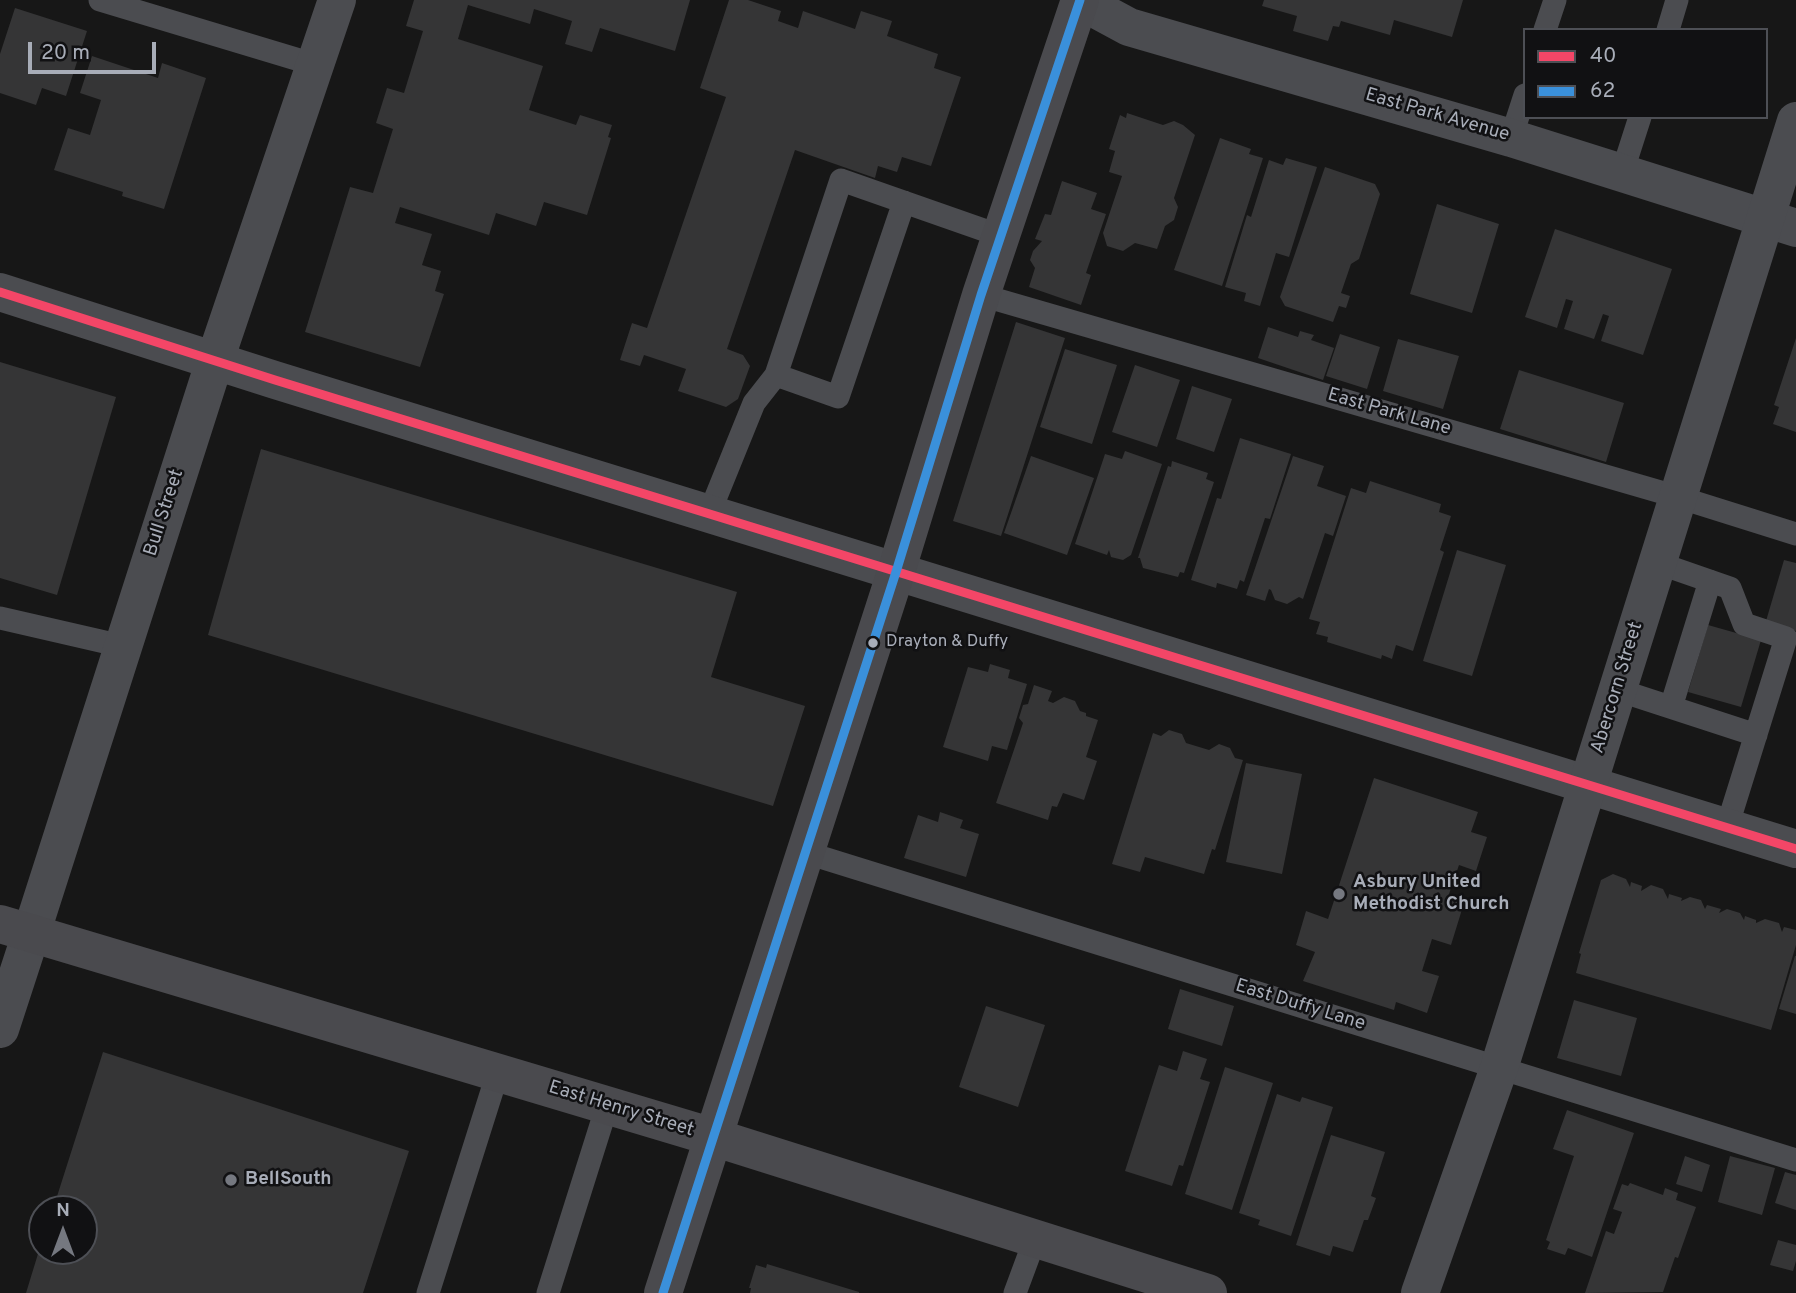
<!DOCTYPE html>
<html>
<head>
<meta charset="utf-8">
<style>
	body { margin:0 }
	#map { position:relative; width:1796px; height:1293px; overflow:hidden; background:#171717; font-family:Overpass,sans-serif }
	canvas { display:block }
	.legend { position:absolute; left:1523px; top:28px; width:245px; height:91px; box-sizing:border-box; background:#111113; border:2px solid #4d4f55; margin:0; padding:9px 12px; list-style:none; font-size:21px; color:#a8adb8 }
	.legend li { display:flex; align-items:center; gap:14px; height:35px }
	.legend b { width:35px; border:2px solid #4d4f55 }
	.north { position:absolute; left:28px; top:1195px; width:70px; height:70px; box-sizing:border-box; background:#111113; border:2px solid #4d4f55; border-radius:50%; rotate:0deg; font-size:19px; font-weight:700; line-height:28px; text-align:center; color:#a8adb8 }
	.north::after { content:''; display:block; margin:auto; width:24px; height:32px; background:#757880; clip-path:polygon(50% 0,100% 100%,50% 72%,0 100%) }
	.scale { position:absolute; left:28px; top:42px; width:128px; height:32px; box-sizing:border-box; border:4px solid #a8adb8; border-top:0; padding-left:9px; font-size:21px; line-height:24px; white-space:nowrap; color:#a8adb8; -webkit-text-stroke:5px #111113; paint-order:stroke }
</style>
</head>
<body>
<div id="map">
<canvas width="1796" height="1293"></canvas>
<ul class="legend">
<li><b style="height:9px;background:#f34667"></b>40</li>
<li><b style="height:9px;background:#3a90db"></b>62</li>
</ul>
<div class="north">N</div>
<div class="scale">20 m</div>
</div>
<script>
const ctx = document.querySelector('canvas').getContext('2d');
ctx.lineJoin = 'round';
function fill(path, color) { ctx.fillStyle = color; ctx.fill(path, 'evenodd'); }
const shape = rows => new Path2D(rows.map(r => 'M' + r).join(''));
function trace(path, color, width, dash) { ctx.strokeStyle = color; ctx.lineWidth = width; ctx.lineCap = dash ? 'butt' : 'round'; ctx.setLineDash(dash || []); ctx.stroke(path); }
function label(font, color, halo, rows, align = 'center') {
  ctx.font = font + ' Overpass,sans-serif'; ctx.lineWidth = 5; ctx.setLineDash([]); ctx.textBaseline = 'middle'; ctx.strokeStyle = halo; ctx.fillStyle = color; for (const [text, x, y, turn = 0] of rows) {
    ctx.save(); ctx.translate(x, y); ctx.rotate((+turn || 0) * Math.PI / 180); ctx.textAlign = isNaN(turn) ? turn : align; if (halo) ctx.strokeText(text, 0, 0); ctx.fillText(text, 0, 0); ctx.restore();
  }
}
fill(shape([
	[414,0,690,0,675,51,600,28,592,52,565,44,572,21,534,9,530,24,468,5,458,39,543,66,529,110,576,125,580,115,612,125,608,137,611,138,587,215,544,202,536,226,496,213,489,235,400,207,395,223,432,234,422,265,441,271,435,291,444,294,420,367,305,332,350,187,373,193,393,129,376,123,387,88,404,93,423,31,406,26],
	[729,0,748,0,781,11,778,21,798,28,803,11,855,29,861,11,892,21,887,36,938,54,934,68,961,77,931,166,902,157,897,172,878,166,875,178,795,150,727,349,743,355,750,366,738,399,726,407,678,391,686,369,644,355,640,366,620,360,632,323,647,328,726,97,700,88],
	[1264,0,1463,0,1452,37,1394,20,1390,35,1341,21,1339,27,1333,26,1328,41,1293,31,1297,16,1262,6],
	[15,8,87,31,66,96,42,88,36,105,0,93,0,54],
	[92,56,158,78,162,63,206,78,164,209,122,196,123,192,54,170,68,128,90,135,101,100,80,93],
	[1127,113,1163,125,1174,121,1183,125,1195,135,1174,198,1178,207,1174,220,1165,226,1157,249,1135,243,1123,251,1107,246,1103,233,1122,176,1109,172,1115,151,1109,149,1120,115,1126,118],
	[1220,138,1251,149,1249,154,1263,158,1222,286,1174,270],
	[1286,158,1317,167,1289,257,1276,253,1260,306,1244,301,1246,293,1225,287,1247,215,1251,217,1269,160,1283,165],
	[1325,167,1375,184,1380,194,1359,259,1351,264,1341,293,1350,296,1346,308,1339,306,1333,322,1285,306,1280,297],
	[1062,181,1097,193,1091,209,1106,214,1086,273,1091,275,1081,305,1029,287,1035,268,1030,260,1033,251,1042,241,1035,239,1045,214,1051,215],
	[1437,204,1499,224,1472,313,1410,294],
	[1555,229,1672,269,1643,355,1601,341,1609,316,1603,314,1594,339,1564,329,1573,301,1566,299,1557,328,1525,317],
	[1016,322,1065,338,1001,536,953,521],
	[1268,327,1298,337,1300,331,1314,335,1311,340,1334,348,1323,380,1258,358],
	[1340,334,1380,347,1367,389,1326,376],
	[1796,338,1796,432,1773,424,1779,407,1774,405],
	[1398,339,1459,356,1443,409,1383,391],
	[1065,349,1117,365,1092,444,1040,427],
	[0,362,116,397,57,595,0,578],
	[1135,365,1180,380,1157,447,1112,432],
	[1519,370,1624,403,1606,462,1500,429],
	[1192,386,1232,399,1214,452,1176,439],
	[1240,438,1291,454,1270,519,1265,518,1244,582,1240,580,1237,589,1217,583,1216,588,1191,580,1217,498,1221,499],
	[261,449,737,592,711,677,805,706,773,806,208,635],
	[1125,451,1162,464,1131,555,1123,560,1111,557,1109,550,1107,555,1075,544,1105,454,1122,459],
	[1031,456,1094,478,1067,555,1004,533],
	[1293,456,1324,466,1317,486,1346,496,1333,536,1325,533,1303,599,1299,597,1287,604,1275,600,1271,590,1269,589,1265,601,1246,595],
	[1172,461,1208,473,1206,479,1214,482,1184,573,1180,572,1178,577,1143,568,1140,558,1138,558,1168,466,1171,467],
	[1370,481,1441,504,1439,512,1451,516,1440,550,1444,552,1413,651,1396,645,1392,659,1382,655,1381,659,1327,642,1328,637,1316,634,1320,622,1309,619,1351,488,1366,493],
	[1457,550,1506,565,1472,676,1423,661],
	[1784,560,1796,563,1796,631,1766,621],
	[1708,625,1761,640,1741,707,1688,692],
	[990,664,1010,670,1008,678,1027,684,1007,750,992,746,988,761,943,747,968,667,988,672],
	[1034,685,1052,691,1048,701,1053,703,1064,697,1075,701,1080,711,1086,713,1086,716,1098,720,1086,757,1097,761,1084,800,1063,793,1057,807,1052,806,1048,820,996,803,1023,723,1019,718,1023,705,1028,704],
	[1169,730,1182,734,1186,743,1209,750,1219,744,1230,748,1235,758,1243,760,1215,850,1212,849,1204,874,1145,857,1140,872,1112,864,1153,733,1161,736],
	[1246,763,1302,774,1282,874,1226,862],
	[1374,778,1478,812,1471,832,1487,837,1476,871,1459,865,1448,897,1464,903,1451,945,1432,939,1422,971,1439,976,1427,1013,1396,1002,1394,1010,1303,981,1315,952,1296,945,1306,911,1328,919],
	[940,812,963,820,960,828,979,834,966,877,904,858,918,815,938,822],
	[1613,874,1626,879,1630,887,1631,882,1642,886,1641,891,1651,885,1663,889,1668,899,1669,894,1682,898,1681,901,1690,897,1701,900,1705,909,1707,905,1721,909,1719,913,1727,909,1740,913,1744,920,1745,916,1756,920,1756,923,1765,919,1779,923,1782,932,1784,927,1796,930,1796,945,1771,1030,1576,973,1581,954,1579,953,1601,880],
	[1795,956,1796,956,1796,1014,1779,1009],
	[1180,989,1234,1006,1222,1046,1168,1029],
	[1574,1000,1637,1018,1621,1076,1557,1058],
	[986,1006,1045,1025,1018,1107,959,1087],
	[1183,1051,1207,1059,1200,1079,1210,1082,1183,1166,1179,1165,1172,1186,1125,1171,1159,1065,1177,1071],
	[103,1052,409,1151,363,1293,26,1293,41,1244,42,1251,84,1251,84,1209,53,1209],
	[1225,1067,1273,1083,1232,1210,1185,1194],
	[1277,1094,1300,1102,1302,1097,1333,1107,1291,1236,1258,1225,1260,1220,1239,1213],
	[1567,1110,1634,1133,1592,1257,1568,1248,1565,1255,1547,1249,1550,1242,1546,1240,1574,1156,1553,1149],
	[1331,1135,1385,1152,1371,1196,1376,1198,1368,1220,1364,1220,1353,1252,1333,1246,1330,1256,1296,1245],
	[1685,1156,1710,1165,1702,1192,1676,1184],
	[1730,1156,1775,1168,1762,1215,1718,1202],
	[1785,1172,1796,1175,1796,1210,1775,1203],
	[1630,1183,1663,1195,1665,1188,1678,1193,1676,1200,1696,1207,1678,1258,1675,1257,1663,1292,1585,1293,1606,1231,1614,1234,1622,1212,1613,1209,1622,1184,1628,1186],
	[1778,1240,1796,1245,1796,1261,1793,1271,1770,1265],
	[767,1264,859,1292,859,1293,750,1293,751,1288,749,1288,756,1265,766,1268]
]), '#353536');
trace(shape([
	[100,0,316,65],
	[1545,30,1555,0],
	[1668,30,1677,0],
	[1511,138,1525,95],
	[1622,173,1640,117],
	[981,295,1678,497,1796,534],
	[776,375,838,397,904,202],
	[709,514,754,403,776,375,841,180,1001,236],
	[1658,563,1730,588,1744,624,1786,638,1727,827],
	[0,618,122,646],
	[1618,690,1756,735],
	[1671,707,1710,581],
	[804,852,1796,1160],
	[428,1293,498,1072],
	[548,1293,607,1106],
	[1015,1293,1035,1239]
]), '#4b4c50', 23);
trace(shape([
	[1079,0,1129,27,1511,138,1796,228],
	[0,292,275,380,1796,849],
	[31,934,215,360,337,0]
]), '#4b4c50', 38);
trace(shape([
	[0,1029,31,934],
	[1420,1293,1499,1068,1796,121]
]), '#4b4c50', 38);
trace(shape([
	[0,924,713,1137,1208,1293],
	[663,1293,896,572,981,295,1080,0]
]), '#4a4a4e', 38);
trace(shape([
	[0,292,275,380,1796,849]
]), '#f34667', 9);
trace(shape([
	[663,1293,896,572,981,295,1080,0]
]), '#3a90db', 9);
for (const [x, y, r, color] of [
	[873,643,6,"#a8adb8"],
	[1339,894,7,"#757880"],
	[231,1180,7,"#757880"]
]) { const dot = new Path2D(); dot.arc(x, y, r, 0, 2 * Math.PI); ctx.fillStyle = color; ctx.fill(dot); trace(dot, '#111113', 2.5); }
label('17px', '#a8adb8', '#111113', [
	["Drayton & Duffy",886,643]
], 'left');
label('19px', '#a8adb8', '#111113', [
	["East Park Avenue",1437,116,16],
	["East Park Lane",1389,413,16],
	["Bull Street",165,513,-72],
	["Abercorn Street",1618,688,-73],
	["East Duffy Lane",1300,1006,17],
	["East Henry Street",621,1110,17]
]);
label('bold 19px', '#a8adb8', '#111113', [
	["Asbury United",1353,883],
	["Methodist Church",1353,905],
	["BellSouth",245,1180]
], 'left');
</script>
</body>
</html>
